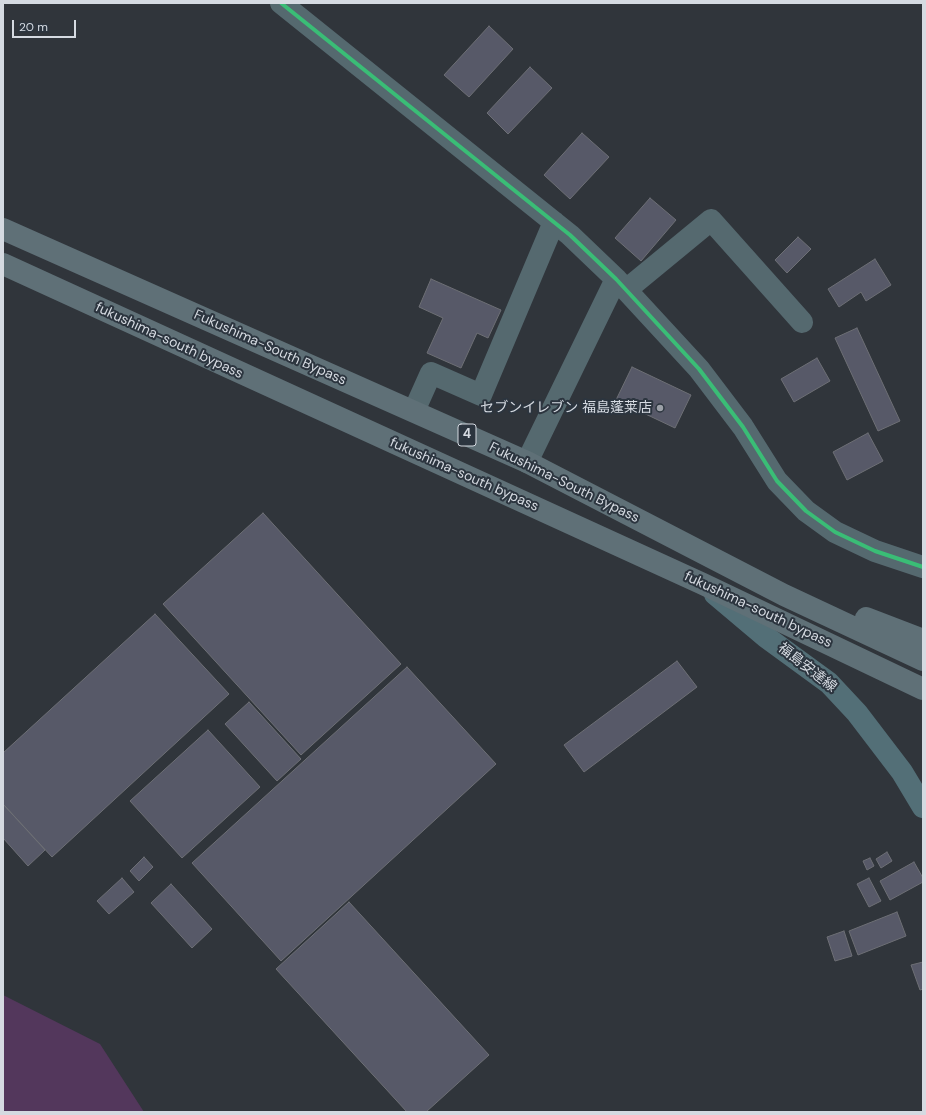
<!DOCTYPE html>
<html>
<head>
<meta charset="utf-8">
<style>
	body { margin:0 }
	#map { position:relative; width:926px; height:1115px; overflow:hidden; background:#30353b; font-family:"DM Sans",sans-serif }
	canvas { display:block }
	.frame { position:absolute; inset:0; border:4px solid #d5dae1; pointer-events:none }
	.scale { position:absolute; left:12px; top:20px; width:64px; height:18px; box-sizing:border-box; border:2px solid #d5dae1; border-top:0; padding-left:5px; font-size:12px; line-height:14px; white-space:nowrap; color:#d5dae1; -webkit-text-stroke:3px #2c353f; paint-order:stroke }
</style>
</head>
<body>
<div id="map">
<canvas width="926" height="1115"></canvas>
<div class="frame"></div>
<div class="scale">20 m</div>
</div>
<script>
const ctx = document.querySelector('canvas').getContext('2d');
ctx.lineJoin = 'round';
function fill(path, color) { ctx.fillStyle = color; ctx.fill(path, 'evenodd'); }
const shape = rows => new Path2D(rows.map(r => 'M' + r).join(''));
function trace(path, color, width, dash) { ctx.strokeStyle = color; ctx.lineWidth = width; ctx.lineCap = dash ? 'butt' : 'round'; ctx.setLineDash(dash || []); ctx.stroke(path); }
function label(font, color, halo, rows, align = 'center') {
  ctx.font = font + ' "DM Sans","Noto Sans JP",sans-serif'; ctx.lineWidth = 4; ctx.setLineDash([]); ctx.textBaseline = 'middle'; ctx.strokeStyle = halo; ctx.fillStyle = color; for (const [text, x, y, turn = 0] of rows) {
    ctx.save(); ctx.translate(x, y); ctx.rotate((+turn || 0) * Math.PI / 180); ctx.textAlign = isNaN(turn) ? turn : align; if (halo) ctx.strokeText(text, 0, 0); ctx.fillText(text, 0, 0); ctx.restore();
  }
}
fill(shape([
	[3,995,100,1044,144,1112,3,1112]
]), '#53375c');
const building = shape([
	[489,26,513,49,469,97,444,75,489,26],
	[530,67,552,88,508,134,487,113,530,67],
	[582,133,609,157,570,199,544,175,582,133],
	[650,198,676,220,641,261,615,238,650,198],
	[798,237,811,249,787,273,775,260,798,237],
	[875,259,891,285,866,301,861,292,839,307,828,289,875,259],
	[431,279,501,310,488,338,477,333,461,368,427,353,443,318,419,307,431,279],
	[857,328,900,421,878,431,835,338,857,328],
	[817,358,830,381,794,402,781,379,817,358],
	[632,367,691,395,675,428,616,400,632,367],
	[868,433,883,461,847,480,833,452,868,433],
	[263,513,401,664,301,755,163,604,263,513],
	[155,614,229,694,52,857,3,804,3,753,155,614],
	[677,661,697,687,584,772,564,745,677,661],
	[407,667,496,764,281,961,192,863,407,667],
	[249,702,301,759,277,781,225,724,249,702],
	[208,730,260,787,182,858,130,801,208,730],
	[3,804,45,850,28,866,3,838,3,804],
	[887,852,892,861,881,868,876,859,887,852],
	[144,857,153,867,139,881,130,871,144,857],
	[870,858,874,866,867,870,863,861,870,858],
	[914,862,923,878,923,882,890,900,880,881,914,862],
	[122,878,134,892,109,914,97,901,122,878],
	[869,878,881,901,869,907,857,884,869,878],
	[171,884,212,929,192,948,151,903,171,884],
	[349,902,489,1055,426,1112,407,1112,276,969,349,902],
	[897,912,906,936,858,955,849,931,897,912],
	[844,931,852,956,835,961,827,937,844,931],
	[923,962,923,989,920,990,911,965,923,962]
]);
fill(building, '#575968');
trace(building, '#6d6f75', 1);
trace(shape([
	[281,3,570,235,616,279,699,369,743,427,777,481,806,511,835,532,875,551,923,567],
	[626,290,711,220,802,322],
	[414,411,431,373,481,395,554,222],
	[527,462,616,279]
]), '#55696f', 22);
trace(shape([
	[715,594,766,637,829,683,857,713,902,772,923,807]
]), '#536f77', 22);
trace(shape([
	[3,229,527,462,784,595,923,660],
	[3,264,703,584,923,689],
	[866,618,923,640]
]), '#5f7077', 22);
trace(shape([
	[281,3,570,235,616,279,699,369,743,427,777,481,806,511,835,532,875,551,923,567]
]), '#3abd76', 4);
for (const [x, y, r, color] of [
	[660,408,4,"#9ba0a7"]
]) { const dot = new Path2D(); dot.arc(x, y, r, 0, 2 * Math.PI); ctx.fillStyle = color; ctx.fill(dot); trace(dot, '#2c353f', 1.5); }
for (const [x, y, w] of [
	[467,435,18]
]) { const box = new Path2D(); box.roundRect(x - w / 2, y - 11, w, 22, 3); ctx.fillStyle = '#2c353f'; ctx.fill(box); trace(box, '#d5dae1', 1); }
label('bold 13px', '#d5dae1', null, [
	["4",467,435]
]);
label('14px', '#d5dae1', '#2c353f', [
	["fukushima-south bypass",169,341,25],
	["Fukushima-South Bypass",270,348,24],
	["fukushima-south bypass",464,475,24],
	["Fukushima-South Bypass",564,483,26],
	["fukushima-south bypass",758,610,25],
	["福島安達線",807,668,38]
]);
label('14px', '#d5dae1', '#2c353f', [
	["セブンイレブン 福島蓬莱店",652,408]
], 'right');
</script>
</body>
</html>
